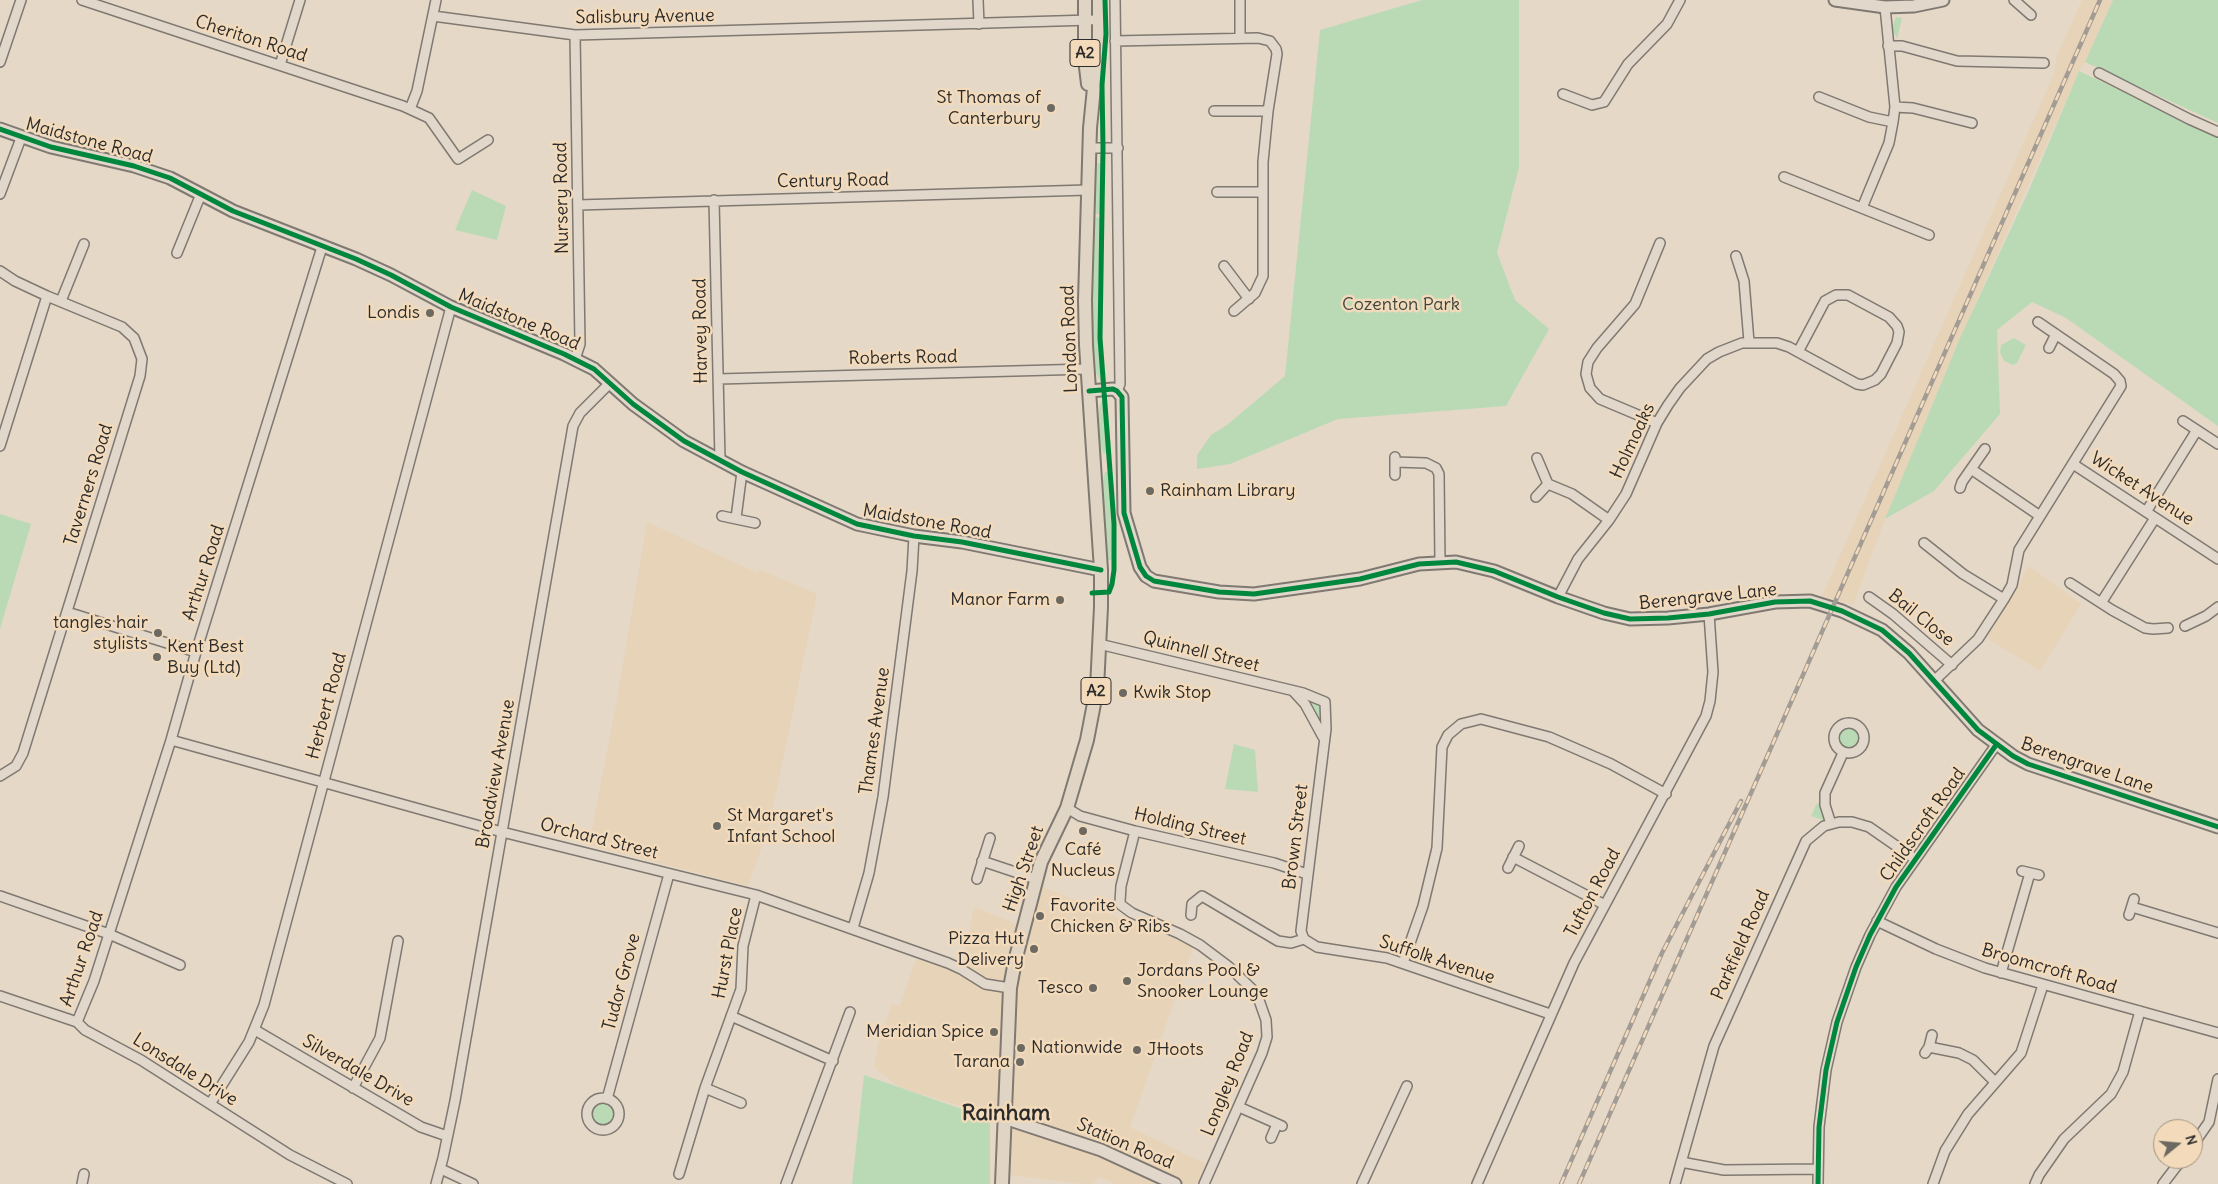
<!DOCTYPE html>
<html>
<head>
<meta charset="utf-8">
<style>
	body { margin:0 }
	#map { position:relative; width:2218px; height:1184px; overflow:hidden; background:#e5d8c7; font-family:Delius,sans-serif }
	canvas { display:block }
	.north { position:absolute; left:2153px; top:1119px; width:50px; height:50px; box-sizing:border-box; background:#f2daba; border:1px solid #a29481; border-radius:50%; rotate:73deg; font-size:14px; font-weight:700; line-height:20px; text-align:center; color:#2b2b2b }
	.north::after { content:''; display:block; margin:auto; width:18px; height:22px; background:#6c6862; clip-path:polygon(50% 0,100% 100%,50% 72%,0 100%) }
</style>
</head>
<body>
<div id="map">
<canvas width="2218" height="1184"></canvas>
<div class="north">N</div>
</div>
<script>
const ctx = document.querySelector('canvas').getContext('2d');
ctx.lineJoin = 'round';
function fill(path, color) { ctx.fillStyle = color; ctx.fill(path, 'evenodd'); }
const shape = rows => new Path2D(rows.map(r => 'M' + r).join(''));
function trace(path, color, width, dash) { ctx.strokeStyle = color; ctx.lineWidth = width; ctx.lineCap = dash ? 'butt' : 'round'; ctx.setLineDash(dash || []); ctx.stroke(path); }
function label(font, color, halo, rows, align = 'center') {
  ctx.font = font + ' Delius,sans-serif'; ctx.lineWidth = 5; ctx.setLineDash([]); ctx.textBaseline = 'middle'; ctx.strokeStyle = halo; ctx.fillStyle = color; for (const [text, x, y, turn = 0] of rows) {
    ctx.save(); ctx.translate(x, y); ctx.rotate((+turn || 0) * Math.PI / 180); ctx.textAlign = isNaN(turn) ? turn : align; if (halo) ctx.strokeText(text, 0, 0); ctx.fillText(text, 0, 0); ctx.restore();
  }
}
fill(shape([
	[2082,0,2113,0,2085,62,2079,71,1960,338,1885,519,1853,605,1822,596,2054,74,2056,58],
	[647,522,757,573,758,569,817,594,769,827,748,886,589,845,617,699],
	[2029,566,2081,604,2040,671,1987,638],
	[1038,885,1157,933,1194,945,1130,1127,1205,1164,1198,1184,1116,1184,1099,1177,1091,1184,1084,1184,1009,1175,1008,1121,899,1087,874,1067,878,1044,892,1004,900,1006,917,956,963,963,974,907,1019,925]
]), '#e7d3b8');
fill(shape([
	[1422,0,1519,0,1519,167,1497,253,1515,300,1549,329,1506,406,1338,419,1230,464,1197,469,1197,455,1211,435,1227,425,1285,376,1320,30],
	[2113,0,2218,0,2218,123,2085,62],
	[1896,17,1902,18,1897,39,1892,28],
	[2079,71,2218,136,2218,426,2066,318,2032,302,1997,330,2000,414,1934,491,1885,519,1960,338,2029,190],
	[1096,163,1102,163,1101,214,1094,214],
	[472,190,506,206,497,240,455,230],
	[1094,217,1101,218,1098,299,1101,382,1096,373,1092,350],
	[2014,338,2026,345,2017,363,2013,365,2004,361,2000,352,2001,345],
	[1103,399,1107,454,1103,453,1099,439,1099,407],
	[1105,472,1108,472,1113,560,1107,560,1102,486],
	[0,514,31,524,0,629],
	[1308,699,1322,704,1321,720,1318,719],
	'1837 738a12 12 0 1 1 24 0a12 12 0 1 1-24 0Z',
	[1234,744,1255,750,1258,792,1225,789],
	[1817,803,1823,805,1825,815,1823,820,1811,816],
	[864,1075,990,1119,990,1184,852,1184],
	'592 1114a12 12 0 1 1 24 0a12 12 0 1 1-24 0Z'
]), '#badab5');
const street = shape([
	[82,0,403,106,429,118,458,159,488,140],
	[978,0,979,24],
	[1115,0,1120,384,1117,391],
	[1240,0,1240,38],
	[2014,0,2031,15],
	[433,16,575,35,1091,20],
	[575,35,580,344,575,359],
	[1115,41,1258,38,1270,41,1276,49,1277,54,1268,111,1263,162,1263,276,1255,293,1234,311],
	[1888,46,1902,46,1957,61,2044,63],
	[0,62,21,0],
	[280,65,300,0],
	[2099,73,2189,119,2218,132],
	[1563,94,1592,105,1604,102,1628,64,1667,24,1680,0],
	[1819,97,1869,117,1893,122],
	[1895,107,1913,108,1972,123],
	[410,109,417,91,436,0],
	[1214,111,1268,111],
	[1090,148,1118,148],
	[1784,177,1929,235],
	[1217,192,1262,192],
	[0,194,21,138],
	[714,200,720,460],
	[578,205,1088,190],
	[1862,208,1889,143,1893,122,1895,107,1885,7],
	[177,253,201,194],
	[1736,256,1744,281,1749,342],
	[1224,266,1249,299],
	[0,271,15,281,47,296,122,327,134,338,142,359,140,376,23,753,16,766,0,776],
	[61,301,84,244],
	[2049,348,2056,334],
	[718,379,1088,369],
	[2183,421,2218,444],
	[1657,423,1600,399,1590,388,1586,374,1588,362,1597,348,1635,304,1660,243],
	[0,446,47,296],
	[1985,449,1971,469,2040,516],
	[1537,458,1548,484,1572,494,1609,520],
	[1395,462,1426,463,1436,468,1439,474,1440,562],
	[2073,464,2218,559],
	[1395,475,1395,457],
	[1960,488,1962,482,1971,469],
	[1536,497,1548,484],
	[2146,512,2197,430],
	[722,516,755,523],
	[736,518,742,472],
	[1924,543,1963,574,2004,599],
	[2070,583,2112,610,2145,628,2153,629,2168,628],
	[1558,597,1578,559,1609,520,1626,494,1657,423,1668,405,1680,388,1707,359,1719,352,1742,343,1777,343,1789,347,1857,384,1863,385,1875,380,1881,374,1897,343,1899,332,1897,326,1889,317,1848,295,1836,295,1825,301,1798,352],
	[1869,597,1893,614,1952,665],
	[2101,603,2155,518],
	[67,612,196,652],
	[2185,626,2206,616,2218,607],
	[1099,644,1303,693,1325,702,1326,729,1301,931,1304,939],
	[1934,681,1978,639,2004,599,2012,585,2019,550,2121,386,2120,381,2114,374,2038,322],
	[1294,692,1305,704,1323,737],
	'1834 738a15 15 0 1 1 30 0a15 15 0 1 1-30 0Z',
	[171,740,502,832,756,895,948,963,961,969,985,984,1010,988],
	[1067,808,1080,816,1135,831,1274,863,1307,874],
	[1831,824,1825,805,1825,793,1843,753],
	[1135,831,1121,886,1120,902,1121,905,1132,913,1180,934,1200,945,1228,966,1252,989,1259,1000,1266,1020,1267,1037,1262,1053,1204,1184],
	[1513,857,1605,905],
	[982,861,1036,879],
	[1508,868,1519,846],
	[2022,871,2039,875],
	[977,879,990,838],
	[0,896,109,934,180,965],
	[2132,907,2218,933],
	[1191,915,1192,904,1202,896,1278,941,1291,943,1304,939,1317,947,1387,958,1550,1014],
	[2129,915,2134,899],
	[1877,921,1936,949,1985,968,2218,1033],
	[853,928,869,873,883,797,912,571,914,536],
	[1403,963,1423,906,1437,848,1442,747,1448,735,1461,724,1481,719,1549,737,1611,764,1666,794],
	[2001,973,2030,873],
	[0,996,77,1022,85,1030,141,1060,290,1155,347,1184],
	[731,1016,833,1061],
	[77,1022,94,981,171,740,196,652,322,247],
	[255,1030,421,1127,447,1136],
	[1929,1047,1959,1053,1973,1060,1995,1082],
	[1925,1053,1929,1047,1932,1035],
	[353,1088,380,1038,398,941],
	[705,1088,741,1103],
	'587 1114a16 16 0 1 1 32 0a16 16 0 1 1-32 0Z',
	[607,1099,669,874],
	[210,1104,249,1042,264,1005,451,307],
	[1239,1107,1282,1126],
	[1271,1138,1277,1124],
	[2193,1145,2209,1122,2218,1079],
	[1681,1162,1724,1170,1817,1169],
	[441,1169,473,1184],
	[679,1174,705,1088,741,989,743,946,756,895],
	[82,1184,84,1174],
	[436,1184,443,1158,455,1101,573,426,580,413,610,383],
	[786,1184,850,1012],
	[1362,1184,1407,1086],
	[1477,1184,1574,963,1706,716,1710,701,1713,672,1709,614],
	[1675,1184,1714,1046,1806,841,1824,826,1839,822,1852,822,1869,827,1915,859],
	[1818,1184,1819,1127,1826,1070,1837,1022,1856,967,1870,935,1896,887,1996,745],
	[1933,1184,1945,1151,1968,1114,2021,1053,2043,985],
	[2035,1184,2039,1175,2064,1139,2111,1094,2123,1072,2140,1011],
	[2163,1184,2182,1159]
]);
const secondary = shape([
	[1835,0,1885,7,1914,6,1943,0],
	[0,129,51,147,134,166,170,178,233,211,356,259,391,275,451,307,564,354,594,369,633,404,684,441,742,472,857,524,914,536,962,542,1101,570],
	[1089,391,1113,389,1117,391,1122,397,1124,513,1140,567,1146,576,1154,581,1219,592,1254,594,1360,579,1419,564,1456,562,1494,571,1558,597,1604,613,1630,619,1668,618,1709,614,1775,602,1810,601,1842,611,1882,630,1909,653,1978,730,2013,756,2028,764,2218,827],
	[1004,1118,1101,1150,1175,1184]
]);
const primary = shape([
	[1085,0,1085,59,1088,84],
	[1002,1184,1010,988,1015,961,1041,862,1067,808,1087,740,1097,688,1101,607,1101,570,1086,345,1085,300,1090,128,1099,38,1099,0]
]);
trace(street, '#7f7971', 12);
trace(secondary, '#7f7971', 15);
trace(primary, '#7f7971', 16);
trace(street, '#e1d7cb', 9);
trace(secondary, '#e1d7cb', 11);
trace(primary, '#e0d5c4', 12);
const rail = shape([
	[1561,1184,1662,953,1741,801],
	[1579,1184,2100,0]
]);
trace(rail, '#a39c95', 4.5);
trace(rail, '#f2daba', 2.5, [8]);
trace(shape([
	[0,129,51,147,134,166,170,178,233,211,356,259,391,275,451,307,564,354,594,369,633,404,684,441,742,472,857,524,914,536,962,542,1101,570],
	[1089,391,1113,389,1117,391,1122,397,1124,513,1140,567,1146,576,1154,581,1219,592,1254,594,1360,579,1419,564,1456,562,1494,571,1558,597,1604,613,1630,619,1668,618,1709,614,1775,602,1810,601,1842,611,1882,630,1909,653,1978,730,2013,756,2028,764,2218,827],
	[1092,593,1109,592,1112,584,1114,570,1114,524,1100,338,1103,148,1102,85,1106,34,1105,0],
	[1818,1184,1819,1127,1826,1070,1837,1022,1856,967,1870,935,1896,887,1996,745]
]), '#00873e', 5);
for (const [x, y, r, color] of [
	[1051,108,5,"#6c6862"],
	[430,313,5,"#6c6862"],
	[1150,491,5,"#6c6862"],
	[1060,600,5,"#6c6862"],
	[158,633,5,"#6c6862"],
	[157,657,5,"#6c6862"],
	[1123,693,5,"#6c6862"],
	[717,826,5,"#6c6862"],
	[1083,831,5,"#6c6862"],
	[1040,916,5,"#6c6862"],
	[1034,949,5,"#6c6862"],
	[1127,981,5,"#6c6862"],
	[1093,988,5,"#6c6862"],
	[994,1032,5,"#6c6862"],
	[1021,1048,5,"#6c6862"],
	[1137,1050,5,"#6c6862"],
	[1020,1062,5,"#6c6862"]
]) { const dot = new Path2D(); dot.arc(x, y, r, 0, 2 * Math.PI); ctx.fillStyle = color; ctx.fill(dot); trace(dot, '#f2daba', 2); }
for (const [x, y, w] of [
	[1085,53,30],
	[1096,691,30]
]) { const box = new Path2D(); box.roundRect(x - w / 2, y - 13.5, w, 27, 4); ctx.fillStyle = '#f2daba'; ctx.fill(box); trace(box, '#2b2b2b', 1); }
label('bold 16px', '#2b2b2b', null, [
	["A2",1085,53],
	["A2",1096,691]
]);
label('18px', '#2b2b2b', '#f2daba', [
	["Salisbury Avenue",645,17,-1],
	["Cheriton Road",251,39,18],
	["Maidstone Road",89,141,15],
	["Century Road",833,181,-1],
	["Nursery Road",562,198,-91],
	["Maidstone Road",519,320,23],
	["Harvey Road",701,331,-91],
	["London Road",1070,339,-92],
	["Roberts Road",903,358,-1],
	["Holmoaks",1633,441,-65],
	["Taverners Road",89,485,-73],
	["Wicket Avenue",2142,489,33],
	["Maidstone Road",927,522,10],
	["Arthur Road",204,573,-72],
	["Berengrave Lane",1708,597,-6],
	["Bail Close",1921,618,39],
	["Quinnell Street",1201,652,14],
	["Herbert Road",327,706,-75],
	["Thames Avenue",875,731,-82],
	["Berengrave Lane",2087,766,19],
	["Broadview Avenue",496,774,-80],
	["Childscroft Road",1923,825,-55],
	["Holding Street",1190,827,13],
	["Brown Street",1296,837,-83],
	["Orchard Street",599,839,14],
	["High Street",1024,869,-71],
	["Tufton Road",1593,893,-62],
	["Parkfield Road",1741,945,-66],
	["Hurst Place",728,953,-79],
	["Arthur Road",82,959,-71],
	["Suffolk Avenue",1437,960,18],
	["Broomcroft Road",2049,969,16],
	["Tudor Grove",622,982,-75],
	["Lonsdale Drive",185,1070,32],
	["Silverdale Drive",358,1071,30],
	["Longley Road",1228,1084,-68],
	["Station Road",1125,1144,23]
]);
label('18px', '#2b2b2b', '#f2daba', [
	["St Thomas of",1041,98],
	["Canterbury",1041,119],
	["Londis",420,313],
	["Rainham Library",1160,491,"left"],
	["Manor Farm",1050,600],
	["tangles hair",148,623],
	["stylists",148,644],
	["Kent Best",167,647,"left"],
	["Buy (Ltd)",167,668,"left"],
	["Kwik Stop",1133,693,"left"],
	["St Margaret's",727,816,"left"],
	["Infant School",727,837,"left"],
	["Café",1083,850,"center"],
	["Nucleus",1083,871,"center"],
	["Favorite",1050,906,"left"],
	["Chicken & Ribs",1050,927,"left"],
	["Pizza Hut",1024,939],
	["Delivery",1024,960],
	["Jordans Pool &",1137,971,"left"],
	["Snooker Lounge",1137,992,"left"],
	["Tesco",1083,988],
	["Meridian Spice",984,1032],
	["Nationwide",1031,1048,"left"],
	["JHoots",1147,1050,"left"],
	["Tarana",1010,1062]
], 'right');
label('18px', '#3b453e', '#f2daba', [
	["Cozenton Park",1401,305]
]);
label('bold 22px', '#2b2b2b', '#f2daba', [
	["Rainham",1006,1114]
]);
</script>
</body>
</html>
